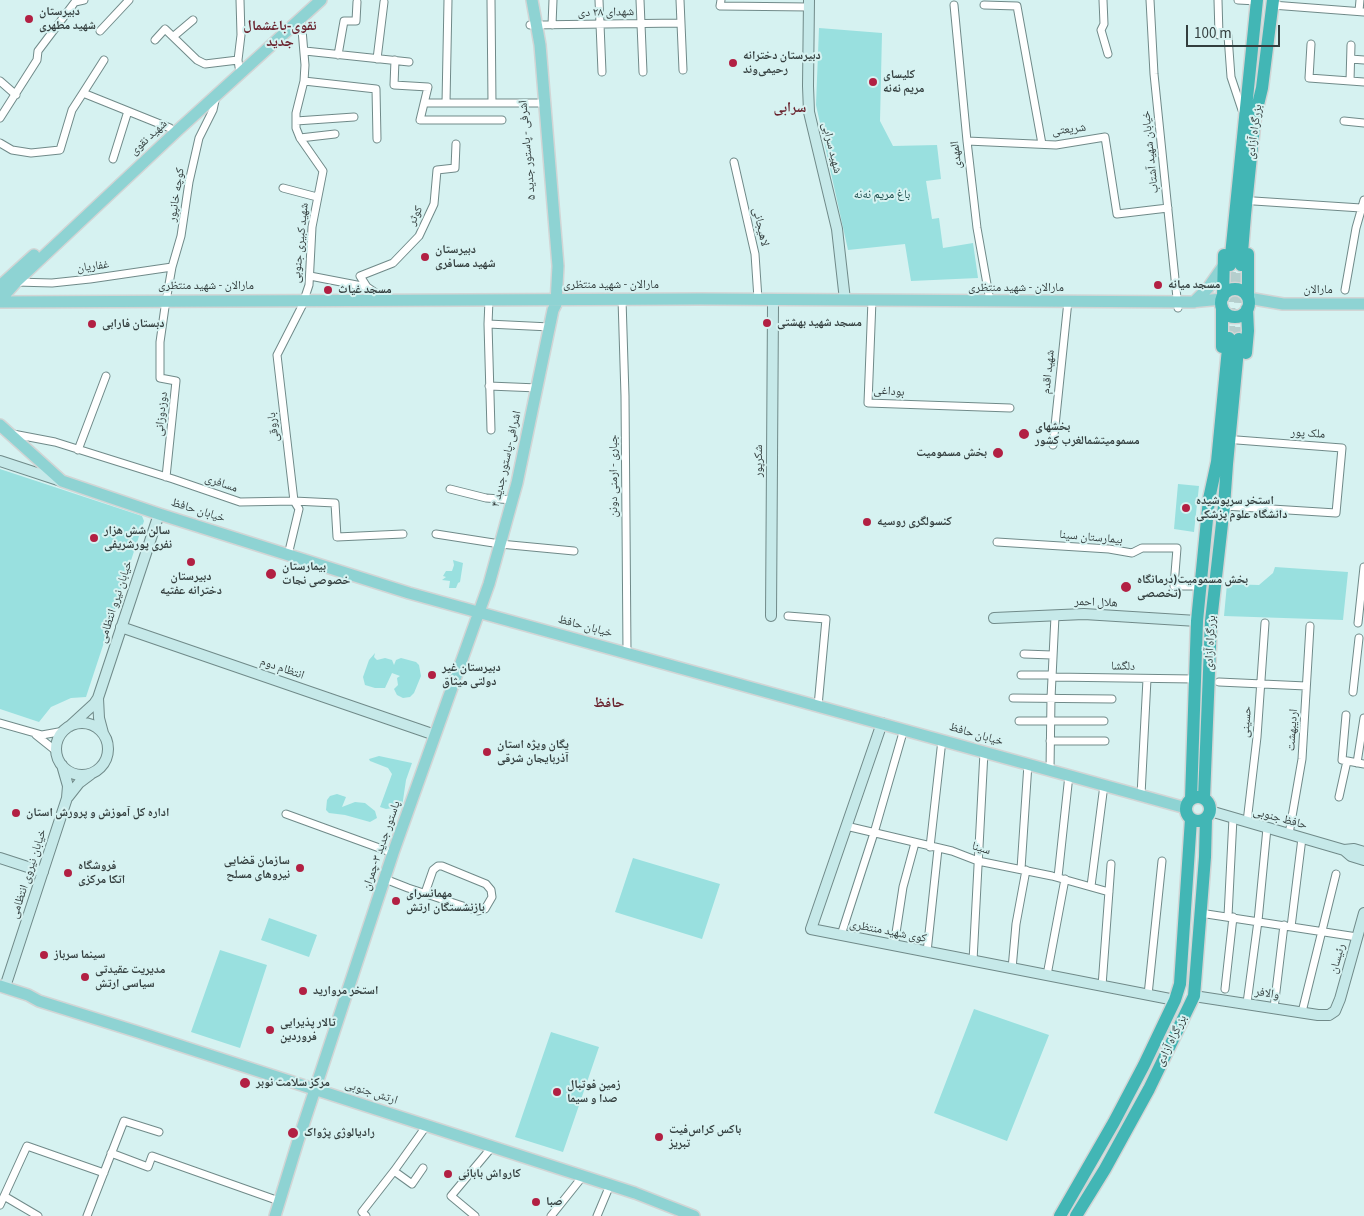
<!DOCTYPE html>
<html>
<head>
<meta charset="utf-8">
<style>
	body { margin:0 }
	#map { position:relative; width:1364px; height:1216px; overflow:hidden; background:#d6f2f1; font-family:"Source Sans 3",sans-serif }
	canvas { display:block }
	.scale { position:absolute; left:1186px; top:25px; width:94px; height:22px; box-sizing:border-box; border:2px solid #333e3e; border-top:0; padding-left:6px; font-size:15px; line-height:18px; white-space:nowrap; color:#333e3e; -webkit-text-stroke:4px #d6f2f1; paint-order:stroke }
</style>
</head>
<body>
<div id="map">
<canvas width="1364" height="1216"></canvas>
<div class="scale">100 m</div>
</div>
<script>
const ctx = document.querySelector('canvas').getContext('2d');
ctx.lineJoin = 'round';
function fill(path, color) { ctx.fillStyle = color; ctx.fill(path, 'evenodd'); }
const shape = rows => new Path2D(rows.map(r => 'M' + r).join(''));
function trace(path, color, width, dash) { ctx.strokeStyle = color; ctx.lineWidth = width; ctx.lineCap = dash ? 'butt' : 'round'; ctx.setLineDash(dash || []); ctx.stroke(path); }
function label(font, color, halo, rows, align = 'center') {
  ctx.font = font + ' "Source Sans 3","Noto Naskh Arabic",sans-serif'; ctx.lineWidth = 4; ctx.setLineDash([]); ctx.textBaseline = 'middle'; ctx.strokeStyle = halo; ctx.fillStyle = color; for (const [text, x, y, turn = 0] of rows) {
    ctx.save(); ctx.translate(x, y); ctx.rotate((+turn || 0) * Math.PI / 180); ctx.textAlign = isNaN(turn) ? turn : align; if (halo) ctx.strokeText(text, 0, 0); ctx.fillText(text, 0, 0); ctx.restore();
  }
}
fill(shape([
	[819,28,882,33,880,121,893,146,937,145,941,179,926,181,932,219,939,218,943,248,973,243,978,278,911,281,905,244,848,250,816,105],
	[0,469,142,516,144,521,86,697,71,698,51,707,39,722,0,709],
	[1178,484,1199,486,1194,532,1174,529],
	[453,560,463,563,460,582,458,583,456,588,449,588,450,581,442,580,446,577,443,576,446,571,452,571,454,565],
	[1275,567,1348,572,1343,620,1224,616,1227,584,1259,585,1273,573],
	[375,653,374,657,377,660,385,658,392,660,394,665,396,660,401,658,416,662,419,665,421,676,414,693,410,697,403,698,397,695,394,689,398,685,397,678,400,676,392,673,385,688,375,688,365,685,363,677,369,660],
	[379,756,412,763,406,780,402,807,386,809,380,807,392,774,388,768,370,761,369,759],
	[337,794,346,797,342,807,355,802,365,803,375,811,377,818,370,822,345,815,329,813,326,810,327,800,330,796],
	[633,858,720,884,702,939,615,912],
	[269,918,317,935,309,957,261,940],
	[220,950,267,965,240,1048,191,1032],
	[974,1009,1049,1035,1007,1141,934,1113],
	[551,1032,599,1047,563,1152,515,1137]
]), '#99e0df');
trace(shape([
	[1229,338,1230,265],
	[1239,339,1241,265]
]), '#b5cecd', 12, [12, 6]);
const street = shape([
	[491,0,492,103],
	[599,0,602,72],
	[640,0,643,72],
	[680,0,683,70],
	[721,0,720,6,809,7],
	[1103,0,1104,24,1101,30,1108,54],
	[1150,0,1154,74,1178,308],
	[1218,0,1219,35,1228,36,1231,77,1242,110],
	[1238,0,1257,1],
	[954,5,967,141,977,228,990,301],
	[984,5,1017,6,1042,144],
	[1272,5,1364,12],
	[1359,11,1360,0],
	[530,25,681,23],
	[552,25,553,0],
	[100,31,129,0],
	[174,36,193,20],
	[155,40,165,29,197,60,205,64,238,60],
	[1311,44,1309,78,1364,82],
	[305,51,409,62],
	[338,55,344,21,356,21,357,2],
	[377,59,384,2],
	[1351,59,1364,60],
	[395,60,394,85,428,87,420,120,502,120],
	[239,67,238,60,241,35,240,0],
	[0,81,16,95],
	[304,81,376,89,377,139],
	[1350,81,1351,45],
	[83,93,104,60],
	[425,103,545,103],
	[446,103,448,0],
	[0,118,37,60,38,51,75,2,84,0],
	[296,121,354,117],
	[1344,121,1364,123],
	[300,138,335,134],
	[967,141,1056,145,1105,137,1117,214,1168,208],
	[0,143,12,150,31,153,60,150,72,110,83,93,170,128],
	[113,159,128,111],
	[734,162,755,254,758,299],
	[283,188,317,197],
	[1254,201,1361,208],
	[310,276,367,287],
	[16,282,52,283,90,279,172,267],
	[1345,290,1356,228,1364,200],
	[622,299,625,396,627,652],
	[386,300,367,287,360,276,393,263,419,236,434,204,437,170,455,168,456,144],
	[489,300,488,324,491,430],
	[872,300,868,403,1010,408],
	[488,324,550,327],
	[489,386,538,388],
	[13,434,55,442,173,479,240,502,294,501,335,503,337,537,403,534],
	[1053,445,1068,301],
	[78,450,106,376],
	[166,477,176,381,160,378,160,342,165,307,172,267,181,236,189,182,199,138,213,110,216,96],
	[450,489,486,498,513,500],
	[1224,506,1336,513,1342,448,1237,440],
	[436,534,500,544,574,551],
	[997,542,1109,549,1132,553,1142,548,1177,548,1174,586,1200,586],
	[288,555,299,509,294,501,277,355,302,306,309,285,312,227,323,171,300,138,296,128,296,113,304,81,305,65,301,18],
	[788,616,826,619,818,706],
	[1358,623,1364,567],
	[1024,654,1052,655],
	[1021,675,1052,675],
	[1052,677,1194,679],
	[1219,682,1306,686],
	[1353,692,1359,638],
	[1013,698,1112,699],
	[1346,715,1342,760,1364,764],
	[1019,721,1104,721],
	[0,723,42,735,64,731],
	[36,735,56,751],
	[1050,741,1105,741],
	[1357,763,1364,718],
	[1050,770,1051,698,1055,616],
	[1141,795,1147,679],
	[1339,797,1347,761],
	[286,814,393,853],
	[1247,822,1257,737,1265,623],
	[846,826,952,851,978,861,1052,876,1109,892],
	[1289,834,1302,759,1310,626],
	[930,847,942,740],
	[1021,869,1028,764],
	[1058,877,1069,775],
	[385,879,408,888,478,911,485,909,492,897,491,890,486,884,442,866,438,866,433,870,425,893],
	[1091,886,1104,785],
	[1200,913,1357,937],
	[1228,916,1233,818],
	[1291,927,1302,838],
	[841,935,874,833,904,729],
	[894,946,903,887,915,843],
	[927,952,938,849],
	[973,961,984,752],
	[1012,969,1016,924,1026,870],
	[1047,975,1065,879],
	[1102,986,1111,864],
	[1225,989,1233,917],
	[1148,995,1162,861],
	[1247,1003,1258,921,1267,828],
	[1274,1008,1284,925],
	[1302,1012,1336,874],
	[111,1153,148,1167,152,1156,279,1201],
	[394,1171,412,1184,423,1168],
	[4,1196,38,1216],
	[0,1205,27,1146,104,1173],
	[87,1216,124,1121,159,1132],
	[366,1216,362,1212,394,1171,427,1125],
	[475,1216,451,1196,492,1147],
	[551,1216,583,1176],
	[597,1216,610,1185]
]);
const secondary = shape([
	[809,0,808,86,809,112,837,229,845,300],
	[0,461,61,481],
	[771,616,773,305],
	[994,618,1084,614,1197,621],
	[121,627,435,735],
	[98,698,99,718,103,733],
	[882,723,811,929,1175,1000],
	'56 749a26 26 0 1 1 52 0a26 26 0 1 1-52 0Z',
	[70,726,94,704,98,698,159,514],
	[68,797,79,783,91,774],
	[1210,811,1344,850,1351,856,1364,860],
	[1344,850,1354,849,1364,852],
	[0,858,43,872],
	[5,987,67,798,68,786,62,765],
	[1194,996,1318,1015,1329,1015,1335,1011,1340,999,1364,913]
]);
const primary = shape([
	[0,286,34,255],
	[1248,298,1283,304,1364,304],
	[0,300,16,282,178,130,321,0],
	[0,302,700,299,1190,302,1222,299],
	[1194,302,1208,288,1224,265],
	[0,425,62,481,159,514,409,593,1186,808],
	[0,986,28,995,39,1001,138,1032,635,1193,694,1216],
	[275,1216,298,1141,393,853,489,584,517,483,553,310,556,304,558,266,540,45,532,0]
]);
const highway = shape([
	[1230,265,1257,0],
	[1241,265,1245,215,1255,117,1262,88,1273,0],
	'1221 303a14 14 0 1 1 28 0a14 14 0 1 1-28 0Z',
	[1223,297,1224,255],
	[1248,297,1248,254],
	[1222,347,1222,307],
	[1246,353,1248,331,1247,309],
	'1186 809a12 12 0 1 1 24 0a12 12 0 1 1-24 0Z',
	[1204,798,1211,621,1224,506,1227,464,1239,339],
	[1191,799,1197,621,1209,499,1217,462,1229,338],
	[1060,1216,1114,1122,1144,1065,1175,1000,1180,984,1191,819],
	[1076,1216,1105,1169,1149,1089,1194,996,1205,857,1206,818]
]);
trace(street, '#708a89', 9);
trace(secondary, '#708a89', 12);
trace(primary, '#d2d5d5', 14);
trace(highway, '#d2d5d5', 15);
trace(street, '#fff', 7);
trace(secondary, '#c6e9e9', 10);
trace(primary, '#8ed3d3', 11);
trace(highway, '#42b6b5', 12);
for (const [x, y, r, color] of [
	[29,19,5,"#b22043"],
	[733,63,5,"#b22043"],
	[873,82,5,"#b22043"],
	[425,257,5,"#b22043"],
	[1158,285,5,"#b22043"],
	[328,290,5,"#b22043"],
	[767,323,5,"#b22043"],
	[92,324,5,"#b22043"],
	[1024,434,6,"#b22043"],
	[998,453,6,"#b22043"],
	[1186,508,5,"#b22043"],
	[867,522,5,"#b22043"],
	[94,538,5,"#b22043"],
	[191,562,5,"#b22043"],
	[271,574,6,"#b22043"],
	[1126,587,6,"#b22043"],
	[432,675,5,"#b22043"],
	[487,752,5,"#b22043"],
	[16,813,5,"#b22043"],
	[300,868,5,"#b22043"],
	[68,873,5,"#b22043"],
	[396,901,5,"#b22043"],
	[44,955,5,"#b22043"],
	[85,977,5,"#b22043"],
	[303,991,5,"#b22043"],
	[270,1030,5,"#b22043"],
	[245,1083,6,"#b22043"],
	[557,1092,5,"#b22043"],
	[293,1133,6,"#b22043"],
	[659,1137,5,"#b22043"],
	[448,1174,5,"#b22043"],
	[536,1202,5,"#b22043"]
]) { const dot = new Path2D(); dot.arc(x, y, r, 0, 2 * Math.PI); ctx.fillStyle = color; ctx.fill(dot); trace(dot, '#d6f2f1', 2); }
label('bold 12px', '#333e3e', '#d6f2f1', [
	["دبیرستان",39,12],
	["شهید مطهری",39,26],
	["دبیرستان دخترانه",743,56],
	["رحیمی‌وند",743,70],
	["کلیسای",883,75],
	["مریم نه‌نه",883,89],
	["دبیرستان",435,250],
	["شهید مسافری",435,264],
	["مسجد میانه",1168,285],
	["مسجد غیاث",338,290],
	["مسجد شهید بهشتی",777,323],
	["دبستان فارابی",102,324],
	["بخشهای",1035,427],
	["مسمومیتشمالغرب کشور",1035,441],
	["بخش مسمومیت",987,453,"right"],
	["استخر سرپوشیده",1196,501],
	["دانشگاه علوم پزشکی",1196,515],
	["کنسولگری روسیه",877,522],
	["سالن شش هزار",104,531],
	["نفری پورشریفی",104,545],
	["بیمارستان",282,567],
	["خصوصی نجات",282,581],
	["دبیرستان",191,577,"center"],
	["دخترانه عفتیه",191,591,"center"],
	["بخش مسمومیت(درمانگاه",1137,580],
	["تخصصی)",1137,594],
	["دبیرستان غیر",442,668],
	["دولتی میثاق",442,682],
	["یگان ویژه استان",497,745],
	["آذربایجان شرقی",497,759],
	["اداره کل آموزش و پرورش استان",26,813],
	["سازمان قضایی",290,861,"right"],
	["نیروهای مسلح",290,875,"right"],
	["فروشگاه",78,866],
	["اتکا مرکزی",78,880],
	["مهمانسرای",406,894],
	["بازنشستگان ارتش",406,908],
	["سینما سرباز",54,955],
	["مدیریت عقیدتی",95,970],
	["سیاسی ارتش",95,984],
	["استخر مروارید",313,991],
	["تالار پذیرایی",280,1023],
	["فروردین",280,1037],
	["مرکز سلامت نوبر",256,1083],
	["زمین فوتبال",567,1085],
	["صدا و سیما",567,1099],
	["باکس کراس‌فیت",669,1130],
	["تبریز",669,1144],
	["رادیالوژی پژواک",304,1133],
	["کارواش بابائی",458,1174],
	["صبا",546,1202]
], 'left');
label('12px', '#333e3e', '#d6f2f1', [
	["شهدای ۲۸ دی",606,13,-1],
	["شریعتی",1069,130,-7],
	["بزرگراه آزادی",1255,132,-82],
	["شهید نقوی",149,138,-43],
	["شهید سرابی",831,148,76],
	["اشرفی - پاستور جدید ۵",528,150,-95],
	["خیابان شهید آشتاب",1151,152,-96],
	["المهدی",957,155,-97],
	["کوچه خانپور",177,195,-81],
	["کوثر",416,216,-65],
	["لاهیجانی",760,227,77],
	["شهید کبیری جنوبی",301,243,-84],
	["غفاریان",93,267,-7],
	["مارالان - شهید منتظری",611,285],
	["مارالان - شهید منتظری",206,286],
	["مارالان - شهید منتظری",1016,288],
	["مارالان",1318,290],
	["شهید اقدم",1049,372,-84],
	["بوداغی",889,392,4],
	["دوزدوزانی",162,414,-84],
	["باروقی",274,427,-97],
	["ملک پور",1308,434,4],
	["اشرافی-پاستور جدید ۴",507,459,-77],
	["شکرپور",759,461,-90],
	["جباری - ارمنی دونن",614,476,-90],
	["مسافری",221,484,19],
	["خیابان حافظ",198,511,17],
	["بیمارستان سینا",1091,538,5],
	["خیابان نیرو انتظامی",116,602,-72],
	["هلال احمر",1096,603,2],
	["خیابان حافظ",585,627,15],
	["بزرگراه آزادی",1211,643,-87],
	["دلگشا",1123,667,1],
	["انتظام دوم",282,669,19],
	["حسینی",1247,722,-85],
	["اردیبهشت",1293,730,-86],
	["خیابان حافظ",976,735,16],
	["حافظ جنوبی",1280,819,15],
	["پاستور جدید ۳-چمران",382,846,-71],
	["سینا",981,849,17],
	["خیابان نیروی انتظامی",29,874,-72],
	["کوی شهید منتظری",888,932,11],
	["رئیسان",1338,959,-74],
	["والافر",1267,994,9],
	["بزرگراه آزادی",1172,1041,-64],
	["ارتش جنوبی",371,1093,18]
]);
label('12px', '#194948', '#d6f2f1', [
	["باغ مریم نه‌نه",882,195]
]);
label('bold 14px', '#6a242f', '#d6f2f1', [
	["نقوی-باغشمال",280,27],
	["جدید",280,43],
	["سرابی",790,109],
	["حافظ",609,704]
]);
</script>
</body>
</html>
